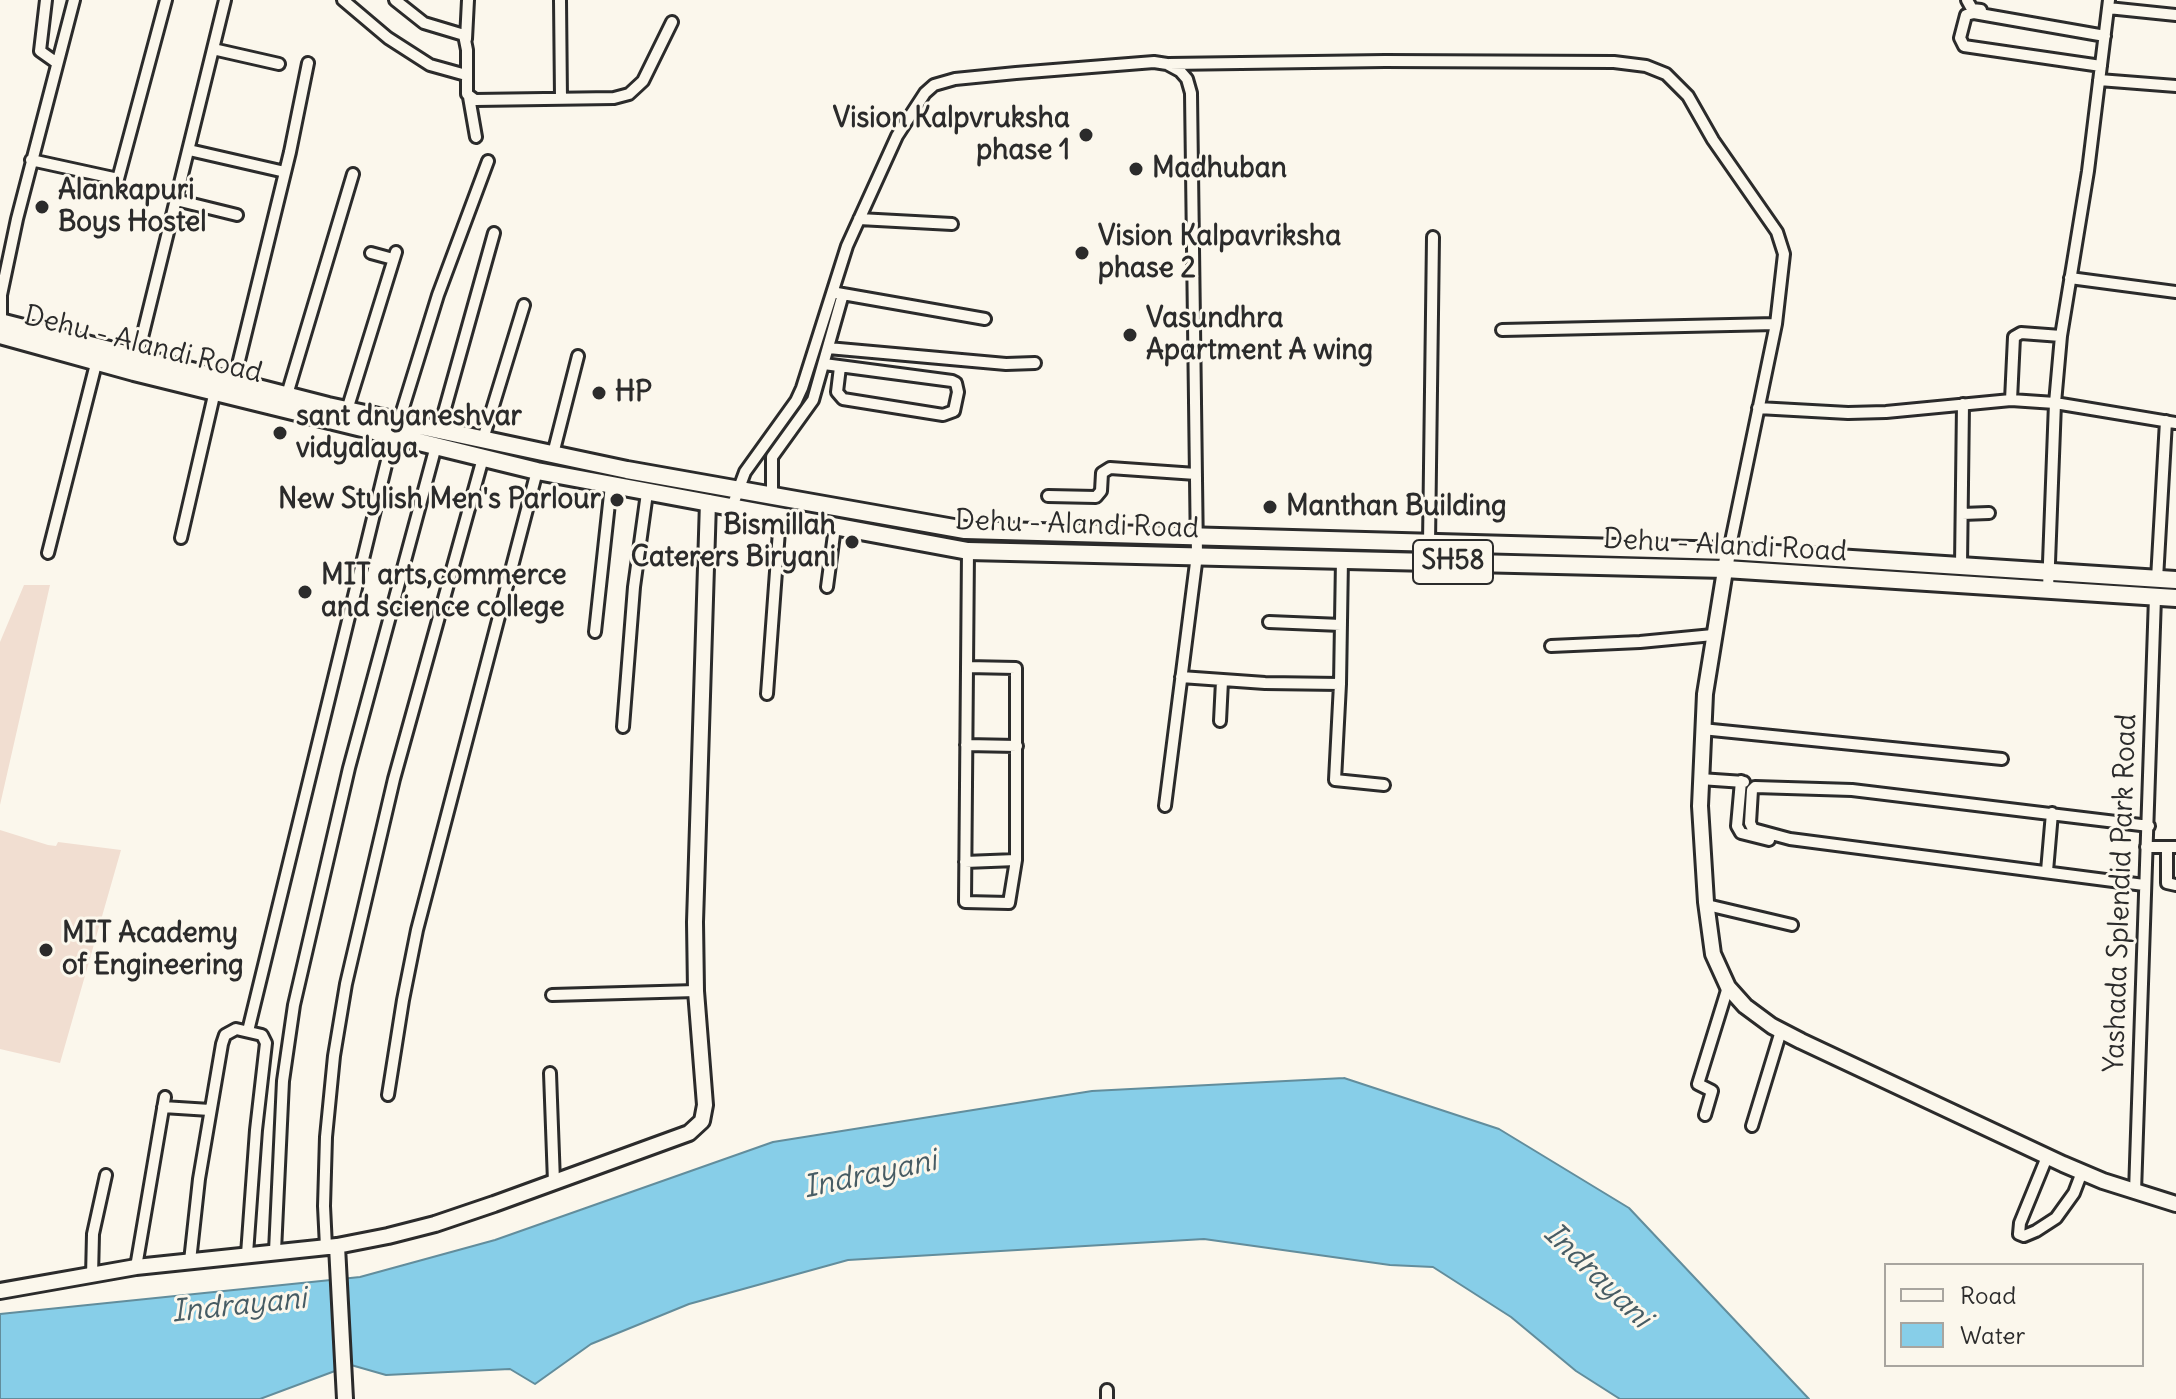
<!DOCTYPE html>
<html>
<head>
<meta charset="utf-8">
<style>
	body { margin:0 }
	#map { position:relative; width:2176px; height:1399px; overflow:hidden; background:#fbf7ec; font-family:Delius,sans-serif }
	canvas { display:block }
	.legend { position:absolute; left:1884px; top:1263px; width:260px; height:104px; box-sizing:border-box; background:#fbf7ec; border:2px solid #a8a59f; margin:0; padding:10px 14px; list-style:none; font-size:24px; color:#2b2b2b }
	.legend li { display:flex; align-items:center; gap:16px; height:40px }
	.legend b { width:40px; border:2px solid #a8a59f }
</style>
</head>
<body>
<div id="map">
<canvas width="2176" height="1399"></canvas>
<ul class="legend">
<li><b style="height:10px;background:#fbf7ec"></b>Road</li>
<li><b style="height:22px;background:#87cee8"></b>Water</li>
</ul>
</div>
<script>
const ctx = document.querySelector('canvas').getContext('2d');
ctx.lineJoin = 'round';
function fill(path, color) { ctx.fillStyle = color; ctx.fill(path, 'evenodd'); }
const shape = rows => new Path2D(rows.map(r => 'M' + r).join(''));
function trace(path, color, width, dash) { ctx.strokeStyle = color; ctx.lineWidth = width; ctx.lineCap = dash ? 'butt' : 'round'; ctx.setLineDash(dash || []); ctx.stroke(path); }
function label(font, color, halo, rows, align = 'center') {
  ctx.font = font + ' Delius,sans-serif'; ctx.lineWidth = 6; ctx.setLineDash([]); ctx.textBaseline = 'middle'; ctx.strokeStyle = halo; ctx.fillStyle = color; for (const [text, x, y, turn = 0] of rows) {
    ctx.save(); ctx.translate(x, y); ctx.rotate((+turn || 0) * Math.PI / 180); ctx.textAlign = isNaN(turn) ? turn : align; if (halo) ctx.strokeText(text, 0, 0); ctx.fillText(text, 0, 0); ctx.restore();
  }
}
fill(shape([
	[24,585,50,585,0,805,0,642],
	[0,830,48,845,56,846,58,842,121,850,60,1063,0,1049]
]), '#f1ded1');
const water = shape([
	[1344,1078,1499,1129,1629,1208,1809,1399,1620,1399,1576,1371,1511,1317,1433,1267,1390,1265,1204,1239,848,1260,689,1304,591,1344,535,1384,510,1369,386,1375,351,1365,260,1399,0,1399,0,1314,360,1277,495,1240,773,1142,1092,1091,1344,1078]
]);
fill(water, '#87cee8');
trace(water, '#628d9c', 2);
const street = shape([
	[46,0,40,51,57,63],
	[343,0,388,38,430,65,466,75],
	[395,0,424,23,464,35,467,50,467,94,475,100,614,98,629,94,643,81,672,22],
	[560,0,561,98],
	[1967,0,1972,9,1981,10],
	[2108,8,2176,15],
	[466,39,468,0],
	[213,49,225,0],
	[1169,64,1385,61,1614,62,1646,66,1666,74,1688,96,1713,140,1777,232,1784,254,1776,324,1729,551],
	[2101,66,1964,46,1960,38,1966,15,1974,13,2105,36],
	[2099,80,2176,86],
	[469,97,476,137],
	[189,150,285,172],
	[31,160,118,179,166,0],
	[176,200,237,215],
	[859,219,952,224],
	[371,253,393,259],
	[2070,278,2176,292],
	[837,293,985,319],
	[1,322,1,295,17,219,74,0],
	[1502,330,1776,324],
	[828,348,1006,364,1035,363],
	[136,362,213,49,279,64],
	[824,364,952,381,956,383,958,392,954,411,943,415,843,399,837,392,840,367],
	[234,381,290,152,308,63],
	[286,398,353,174],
	[2011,400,2014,337,2021,333,2061,336],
	[1758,408,1848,413,1886,412,2011,400,2055,403,2176,423],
	[347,410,396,252],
	[399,421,438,295,488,161],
	[439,430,494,233],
	[483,439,524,305],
	[553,454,578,356],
	[772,495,772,457,813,400,843,294],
	[1048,496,1096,497,1101,491,1102,473,1110,468,1196,474],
	[732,507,745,472,796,401,802,388,847,246,897,136,925,93,934,85,955,79,1016,73,1154,62,1167,64,1180,71,1187,79,1191,93,1197,555,1165,806],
	[1962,514,1989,513],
	[181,538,215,391],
	[1429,543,1433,237],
	[48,553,97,360],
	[1342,559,1340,684,1335,780,1384,785],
	[1961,565,1963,404],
	[2157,579,2166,421],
	[827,587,835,527],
	[2048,589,2055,403,2061,336,2088,171,2109,0],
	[1269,622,1341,625],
	[595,632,611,485],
	[1551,646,1640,642,1713,635],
	[967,667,1016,668,1016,860,1009,903,965,902,968,551],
	[1181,677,1265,683,1340,684],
	[767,694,780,517],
	[1220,721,1222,681],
	[623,727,634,587,647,493],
	[1702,729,2002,759],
	[966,745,1017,746],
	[1700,779,1744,782],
	[1741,781,1737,826,1741,833,1769,840],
	[2146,847,2176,847],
	[2167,847,2167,883,2176,885],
	[965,862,1016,860],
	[2047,871,2052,813],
	[2144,885,1790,839,1753,829,1750,823,1752,790,1755,787,1852,790,2149,826],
	[1707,905,1792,925],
	[552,995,696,991],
	[248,1031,393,436],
	[550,1073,554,1182],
	[388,1095,403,1000,417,930,537,471],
	[163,1107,210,1110],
	[1705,1115,1712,1091,1698,1084,1728,987],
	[1752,1126,1781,1031],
	[2047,1157,2020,1223,2019,1234,2024,1236,2036,1231,2056,1218,2074,1193,2082,1172],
	[2135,1192,2155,597],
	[326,1247,324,1206,326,1137,334,1056,346,984,394,779,483,458],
	[275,1251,283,1081,294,1005,349,768,436,446],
	[190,1261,199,1179,222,1044,225,1035,236,1029,262,1035,266,1043,256,1130,247,1254],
	[136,1267,165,1097],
	[92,1276,93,1234,106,1175],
	[1107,1390,1107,1399]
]);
const secondary = shape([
	[1727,558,1705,694,1700,806,1706,902,1713,954,1728,987,1745,1006,1772,1026,1801,1041,2063,1164,2103,1181,2176,1204],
	[337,1246,345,1399],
	[0,1291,136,1267,337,1246,388,1236,435,1224,494,1204,689,1133,702,1121,705,1105,696,991,695,922,708,502]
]);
const primary = shape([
	[0,322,328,406,439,430,627,470,965,530,1729,551,2176,580],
	[0,335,134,372,537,471,968,551,1725,569,2176,598]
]);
trace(street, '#2b2b2b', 16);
trace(secondary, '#2b2b2b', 20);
trace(primary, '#2b2b2b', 22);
trace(street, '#fbf7ec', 10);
trace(secondary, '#fbf7ec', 14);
trace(primary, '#fbf7ec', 16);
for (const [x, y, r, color] of [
	[1086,135,8,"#2b2b2b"],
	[1136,169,8,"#2b2b2b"],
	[42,207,8,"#2b2b2b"],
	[1082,253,8,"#2b2b2b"],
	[1130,335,8,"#2b2b2b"],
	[599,393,8,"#2b2b2b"],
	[280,433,8,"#2b2b2b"],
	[617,500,8,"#2b2b2b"],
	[1270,507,8,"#2b2b2b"],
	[852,542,8,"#2b2b2b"],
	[305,592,8,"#2b2b2b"],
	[46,950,8,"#2b2b2b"]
]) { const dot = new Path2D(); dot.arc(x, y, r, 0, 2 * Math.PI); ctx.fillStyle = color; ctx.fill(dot); trace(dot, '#fbf7ec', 3); }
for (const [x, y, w] of [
	[1453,562,80]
]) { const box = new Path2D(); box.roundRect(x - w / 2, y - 22, w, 44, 6); ctx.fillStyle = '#fbf7ec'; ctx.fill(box); trace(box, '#2b2b2b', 2); }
label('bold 26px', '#2b2b2b', null, [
	["SH58",1453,562]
]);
label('bold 28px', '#2b2b2b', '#fbf7ec', [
	["Vision Kalpvruksha",1070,119,"right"],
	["phase 1",1070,151,"right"],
	["Madhuban",1152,169],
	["Alankapuri",58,191],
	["Boys Hostel",58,223],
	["Vision Kalpavriksha",1098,237],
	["phase 2",1098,269],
	["Vasundhra",1146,319],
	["Apartment A wing",1146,351],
	["HP",615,393],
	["sant dnyaneshvar",296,417],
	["vidyalaya",296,449],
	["New Stylish Men's Parlour",601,500,"right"],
	["Manthan Building",1286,507],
	["Bismillah",836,526,"right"],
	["Caterers Biryani",836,558,"right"],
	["MIT arts,commerce",321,576],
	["and science college",321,608],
	["MIT Academy",62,934],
	["of Engineering",62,966]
], 'left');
label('28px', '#2b2b2b', '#fbf7ec', [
	["Dehu - Alandi Road",143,345,14],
	["Dehu - Alandi Road",1077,525,2],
	["Dehu - Alandi Road",1725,546,3],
	["Yashada Splendid Park Road",2121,893,-88]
]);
label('italic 30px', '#475c64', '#fbf7ec', [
	["Indrayani",870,1175,-12],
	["Indrayani",1597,1276,44],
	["Indrayani",239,1306,-6]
]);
</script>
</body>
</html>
